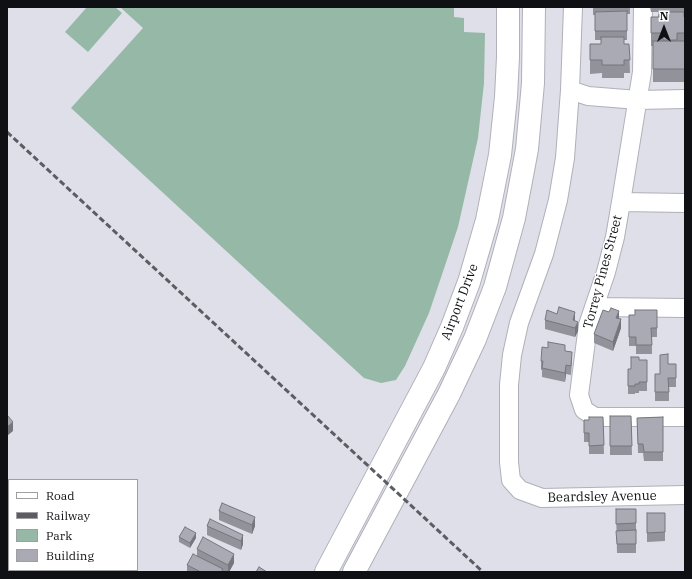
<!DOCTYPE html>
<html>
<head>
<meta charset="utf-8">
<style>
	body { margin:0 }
	#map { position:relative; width:692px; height:579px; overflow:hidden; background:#dedfe8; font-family:"IBM Plex Serif",serif }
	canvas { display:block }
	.frame { position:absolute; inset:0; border:8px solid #0f1013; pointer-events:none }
	.legend { position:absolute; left:8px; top:479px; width:130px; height:92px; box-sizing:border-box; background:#fff; border:1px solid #9f9fa1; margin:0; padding:5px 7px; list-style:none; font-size:12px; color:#0f1013 }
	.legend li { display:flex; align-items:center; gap:8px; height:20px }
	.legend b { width:20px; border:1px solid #9f9fa1 }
	.north { position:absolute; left:644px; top:8px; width:40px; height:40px; -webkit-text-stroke:3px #fff; paint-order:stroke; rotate:0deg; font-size:11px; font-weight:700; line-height:16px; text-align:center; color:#0f1013 }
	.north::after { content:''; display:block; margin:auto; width:14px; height:18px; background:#0f1013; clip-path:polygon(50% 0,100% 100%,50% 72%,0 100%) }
</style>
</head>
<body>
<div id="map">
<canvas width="692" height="579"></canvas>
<div class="frame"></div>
<ul class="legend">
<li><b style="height:5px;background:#fff"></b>Road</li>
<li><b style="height:5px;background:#5c5d62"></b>Railway</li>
<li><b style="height:11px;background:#96b8a7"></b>Park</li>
<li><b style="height:11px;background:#a9aab3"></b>Building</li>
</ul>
<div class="north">N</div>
</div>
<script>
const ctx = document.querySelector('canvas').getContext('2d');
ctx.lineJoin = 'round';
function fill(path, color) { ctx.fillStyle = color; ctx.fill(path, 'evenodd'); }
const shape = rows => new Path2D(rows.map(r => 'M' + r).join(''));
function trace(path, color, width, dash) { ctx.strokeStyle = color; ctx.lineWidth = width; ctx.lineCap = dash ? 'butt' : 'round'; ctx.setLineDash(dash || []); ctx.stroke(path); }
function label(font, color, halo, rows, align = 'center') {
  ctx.font = font + ' "IBM Plex Serif",serif'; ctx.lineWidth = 3; ctx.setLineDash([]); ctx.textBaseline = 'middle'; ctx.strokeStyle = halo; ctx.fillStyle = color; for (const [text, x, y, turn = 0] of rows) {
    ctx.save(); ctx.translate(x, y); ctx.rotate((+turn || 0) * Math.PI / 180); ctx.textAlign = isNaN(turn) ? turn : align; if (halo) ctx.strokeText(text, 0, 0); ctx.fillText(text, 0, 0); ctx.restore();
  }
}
fill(shape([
	[87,7,115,7,122,13,88,52,65,32],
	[120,7,454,7,454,17,464,18,464,32,485,33,484,83,478,138,458,227,429,313,405,366,396,380,381,383,364,378,71,108,143,28]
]), '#96b8a7');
const minor = shape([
	[573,7,570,90,565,158,558,200,544,254,519,323,512,355,509,385,509,462,511,480,520,490,542,498,685,495],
	[643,7,642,72,621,202,615,237,606,272,588,325,579,395,584,410,595,417,685,417],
	[570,90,588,96,638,100,685,99],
	[621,202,685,203],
	[595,307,685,308]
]);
const major = shape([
	[326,572,434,368,452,327,469,282,487,220,500,155,506,97,508,57,508,7],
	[354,572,449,394,475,339,495,287,514,218,527,149,533,83,534,7]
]);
trace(minor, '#afb0b9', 20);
trace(major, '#afb0b9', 24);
trace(minor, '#fff', 18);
trace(major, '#fff', 22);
trace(shape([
	[7,132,483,572]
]), '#5c5d62', 3, [6, 3]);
fill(shape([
	[593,7,630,7,630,14,627,14,627,40,624,40,624,44,629,44,630,73,624,73,624,78,602,78,602,73,590,74,590,44,601,44,601,40,595,40,595,15,593,15],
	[650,7,685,7,685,12,684,12,684,17,685,17,685,82,653,82,653,46,651,46,651,17,658,17,658,12,651,12],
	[657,310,657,337,652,337,652,354,636,354,636,346,629,346,629,315,635,315],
	[619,318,621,328,613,351,594,343,594,334],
	[545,320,575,321,578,331,575,337,545,329],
	[565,351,572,361,571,375,566,374,565,382,542,377,542,370,541,370,541,361],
	[639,360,647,360,647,391,639,391,639,393,635,393,635,394,628,394,628,369,631,369],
	[668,364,676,364,676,387,669,387,669,401,655,401,655,374,660,374],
	[610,416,631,416,632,455,610,455],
	[603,417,604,454,589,454,589,442,584,442,584,420,589,420],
	[663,417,663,461,644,461,643,453,638,453,637,418],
	[616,509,636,509,636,553,617,553],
	[219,511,255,526,252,534,219,520],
	[647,513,665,513,665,541,647,542],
	[207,526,243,535,243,544,241,550,207,535],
	[179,537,196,538,190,548,179,542],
	[197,549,234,563,229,572,224,572,223,571,223,572,187,572,187,565,197,556],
	[20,570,54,570,53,572,20,572]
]), '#91929a');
fill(shape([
	[619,311,619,320,616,318],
	[575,312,575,321,573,320],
	[621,319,621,328,613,351,613,342],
	[578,322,578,331,575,337,575,328],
	[566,365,566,374,565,382,565,373],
	[13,422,13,431,7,436,7,427],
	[9,501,9,510,7,511,7,502],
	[255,517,255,526,252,534,252,525],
	[196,533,196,538,190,548,190,543],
	[243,535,243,544,241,550,241,541],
	[9,539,9,548,7,549,7,540],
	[234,554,234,563,229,572,228,572,228,565],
	[48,570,54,570,53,572,47,572],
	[70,570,74,570,74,572,69,572]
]), '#76777d');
const building = shape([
	[627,11,627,31,595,31,595,12,627,11],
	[664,12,684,12,684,17,685,17,685,33,677,33,677,40,663,40,663,33,651,33,651,17,664,17,664,12],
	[601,37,624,37,624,44,629,44,630,60,624,60,624,65,602,65,602,60,590,60,590,44,601,44,601,37],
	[653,41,685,41,685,69,653,69,653,41],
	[559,307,575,312,573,320,578,322,575,328,545,320,547,310,557,314,559,307],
	[611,308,619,311,616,318,621,319,613,342,594,334,603,310,609,312,611,308],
	[635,310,657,310,657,328,651,328,652,345,636,345,636,337,629,337,629,315,635,315,635,310],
	[548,342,565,345,565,351,572,352,571,366,566,365,565,373,542,368,543,361,541,361,542,347,548,348,548,342],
	[668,354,668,364,676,364,676,378,668,378,669,392,655,392,655,374,660,374,660,355,668,354],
	[631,357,639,357,639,360,647,360,647,382,639,382,639,384,635,384,635,386,628,386,628,369,631,369,631,357],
	[7,415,13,422,7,427,7,415],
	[610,416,631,416,632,446,610,446,610,416],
	[589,417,603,417,604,445,589,446,589,433,584,433,584,420,589,420,589,417],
	[663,417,663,452,644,452,643,444,638,444,637,418,663,417],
	[222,503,255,517,252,525,219,511,222,503],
	[616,509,636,509,636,523,616,524,616,509],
	[647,513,665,513,665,532,647,533,647,513],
	[210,519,243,535,241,541,207,526,210,519],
	[7,525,9,525,9,539,7,540,7,525],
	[185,527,196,533,190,543,179,537,185,527],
	[636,530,636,544,617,544,616,531,636,530],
	[203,537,234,554,228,565,197,549,203,537],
	[193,554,223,569,221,572,201,572,187,565,193,554],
	[259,567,267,572,256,572,259,567],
	[27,570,48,570,47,572,30,572,27,570],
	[60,570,70,570,69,572,59,572,60,570]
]);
fill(building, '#a9aab3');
trace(building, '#76777d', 1);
label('13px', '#0f1013', '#fff', [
	["Torrey Pines Street",603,272,-75],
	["Airport Drive",460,302,-69],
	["Beardsley Avenue",602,497,-1]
]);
</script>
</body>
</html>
